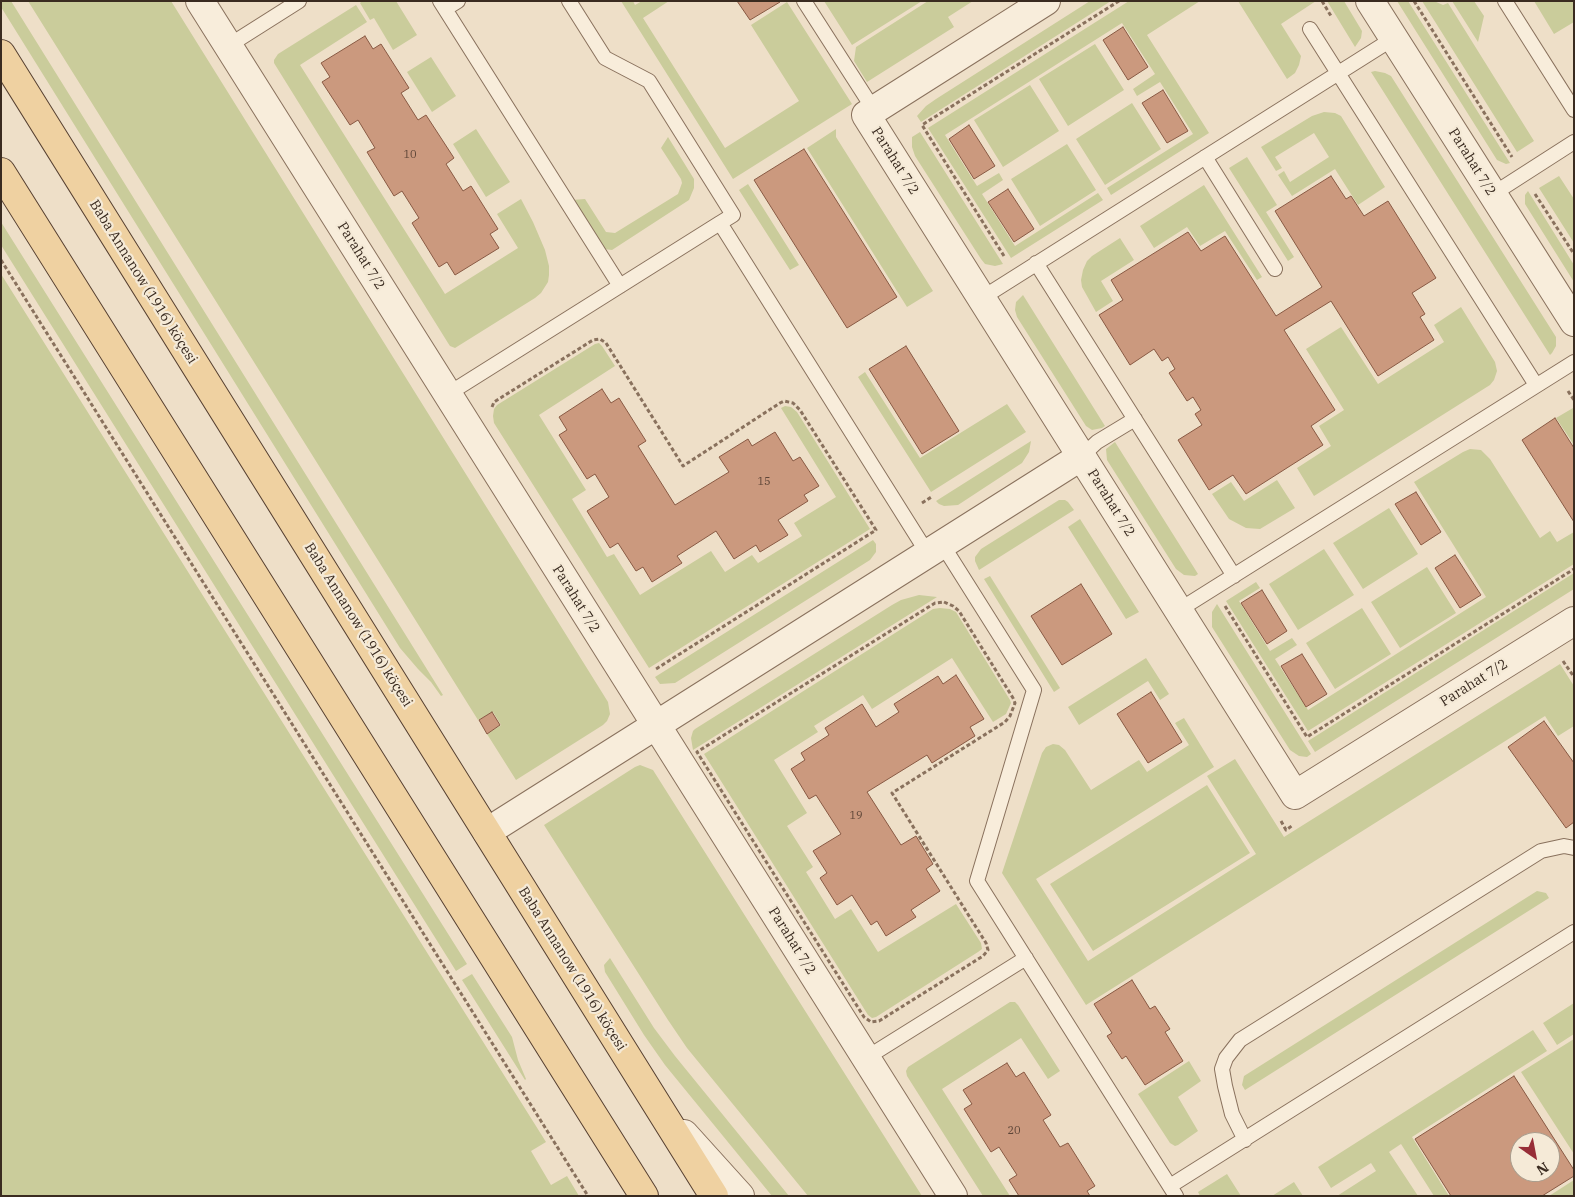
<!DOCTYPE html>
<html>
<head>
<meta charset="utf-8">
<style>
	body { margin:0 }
	#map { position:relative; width:1575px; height:1197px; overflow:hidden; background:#eedfc8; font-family:"IBM Plex Serif",serif }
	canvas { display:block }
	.frame { position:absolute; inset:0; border:2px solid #3a2b20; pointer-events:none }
	.north { position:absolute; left:1510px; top:1132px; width:50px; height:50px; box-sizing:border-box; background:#f5ead7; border:1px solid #aa9e8e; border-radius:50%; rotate:147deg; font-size:14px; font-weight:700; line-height:20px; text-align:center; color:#3a2b20 }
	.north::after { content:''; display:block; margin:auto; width:18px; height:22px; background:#972e37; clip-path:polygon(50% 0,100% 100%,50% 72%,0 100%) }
</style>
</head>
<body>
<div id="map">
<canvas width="1575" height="1197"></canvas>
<div class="frame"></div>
<div class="north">N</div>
</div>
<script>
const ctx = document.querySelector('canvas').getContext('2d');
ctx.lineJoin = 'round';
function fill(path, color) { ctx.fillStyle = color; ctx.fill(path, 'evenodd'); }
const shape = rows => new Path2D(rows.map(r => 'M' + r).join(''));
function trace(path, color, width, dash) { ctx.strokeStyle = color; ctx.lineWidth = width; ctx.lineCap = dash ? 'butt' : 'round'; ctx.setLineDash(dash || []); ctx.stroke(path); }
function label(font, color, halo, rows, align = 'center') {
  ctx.font = font + ' "IBM Plex Serif",serif'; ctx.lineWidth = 4.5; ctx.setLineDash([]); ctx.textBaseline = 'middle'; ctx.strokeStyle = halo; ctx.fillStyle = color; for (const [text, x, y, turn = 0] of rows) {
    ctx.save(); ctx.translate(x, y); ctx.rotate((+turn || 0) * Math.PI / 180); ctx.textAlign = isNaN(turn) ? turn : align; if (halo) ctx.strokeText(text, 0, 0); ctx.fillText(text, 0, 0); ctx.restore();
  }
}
fill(shape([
	[1,1,11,1,443,695,441,696,431,682,418,669,400,648,1,7],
	[28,1,171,1,608,702,610,714,607,721,603,725,516,780,487,734,501,725,493,712,478,720],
	[362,1,396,1,417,35,393,50,374,18,370,20,360,3],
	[621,1,633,1,635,5,642,1,669,1,643,18,725,148,799,101,751,25,787,2,852,104,733,179],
	[824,1,922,1,852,45],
	[928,1,973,1,948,17,954,27,867,82,854,61,856,47],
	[1090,1,1111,1,921,122,917,116,926,106,936,99],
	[1129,1,1200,1,1147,35,1209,133,1111,195,1107,188,1193,134,1160,82,1137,96,1133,89,1155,74,1122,23,945,135,977,186,999,173,1003,180,982,194,1015,246,1098,193,1103,200,1011,258,928,128],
	[1238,1,1316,1,1281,24,1301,56,1299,65,1295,73,1287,79],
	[1327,1,1344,1,1362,31,1361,38,1355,47],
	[1397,1,1408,1,1510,163,1506,164,1497,160],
	[1422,1,1434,1,1443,5,1448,3,1534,141,1517,152],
	[1452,1,1474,1,1484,16,1478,42],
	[1534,1,1574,1,1574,22,1554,34],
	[356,5,367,22,300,65,445,294,518,248,497,214,521,199,533,222,545,250,549,266,549,275,548,282,541,293,535,298,455,348,450,346,448,343,274,63,274,60,278,54],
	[1095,44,1124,90,1068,126,1039,79],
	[431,57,456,96,432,112,407,72],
	[1375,71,1385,73,1391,76,1556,337,1556,346,1552,353,1550,355,1371,72],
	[1030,85,1059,131,1003,167,974,120],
	[1132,103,1161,149,1105,185,1076,139],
	[1324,112,1335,113,1341,116,1385,187,1358,205,1335,169,1292,196,1278,175,1284,171,1290,182,1329,157,1314,133,1275,157,1282,168,1276,171,1261,147,1312,116],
	[476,129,510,182,486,197,453,144],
	[836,129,836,137,933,291,907,307,807,148],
	[920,132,1003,264,995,266,985,264,981,259,915,156,912,147,912,137],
	[668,137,694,179,694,188,689,200,612,250,604,249,572,200,585,199,606,232,615,233,678,194,682,183,681,179,661,148],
	[1067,144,1096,190,1040,226,1011,179],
	[1247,157,1277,205,1266,212,1294,257,1288,261,1229,168],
	[1559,176,1574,199,1574,243,1539,188],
	[748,184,799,265,790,270,739,190],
	[1204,185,1262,277,1257,280,1225,231,1200,246,1187,227,1154,248,1140,226],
	[1528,191,1574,265,1574,282,1525,204,1525,195],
	[1,222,467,964,456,971,1,245],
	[1120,238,1134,260,1101,281,1113,301,1096,312,1082,287,1081,280,1083,270,1087,261,1092,256],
	[1,274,546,1142,531,1151,551,1185,567,1176,579,1196,1,1196],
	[1023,295,1105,426,1102,428,1092,430,1086,426,1017,317,1015,310,1016,302],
	[1461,307,1495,362,1497,371,1494,380,1490,385,1314,496,1297,468,1331,446,1319,426,1344,410,1306,349,1341,327,1378,384,1444,342,1434,325],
	[599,343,602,346,615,366,539,415,586,490,572,499,607,557,614,554,640,595,711,551,725,572,752,555,758,563,802,536,794,523,836,497,781,408,785,406,791,407,797,412,870,529,649,668,494,423,493,416,494,409,497,405,595,344],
	[865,372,920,458,1007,404,1026,432,931,492,858,377],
	[1573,408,1574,409,1574,445,1556,418],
	[1031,441,1029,452,1022,463,958,505,944,506,939,504,936,501],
	[1115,442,1198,574,1195,576,1184,575,1176,569,1107,460,1106,449],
	[1470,449,1481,450,1490,459,1540,538,1550,531,1557,542,1574,532,1574,564,1308,731,1226,601,1256,582,1260,588,1239,601,1270,651,1292,638,1297,645,1275,659,1308,710,1486,597,1414,482,1463,452],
	[1277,480,1295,508,1260,529,1246,528,1229,519,1212,494,1231,482,1244,501],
	[1059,500,1065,500,1068,502,1074,510,979,570,975,561,975,557,981,549],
	[1389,508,1418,554,1363,589,1333,543],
	[1080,519,1139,612,1126,619,1068,527],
	[873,540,876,544,876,552,870,560,675,683,660,684,655,677],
	[1324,549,1354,595,1298,630,1269,584],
	[1427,567,1456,613,1400,648,1371,602],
	[1574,573,1574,589,1315,752,1308,741],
	[990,576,1060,688,1054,692,984,579],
	[919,595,937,597,693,750,691,738,693,731,695,729,892,605,901,600],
	[1217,604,1311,754,1307,757,1299,756,1290,750,1212,627,1212,612],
	[940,608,950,609,956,612,1010,700,1011,703,1006,714,993,722,952,658,872,709,863,695,814,726,818,732,774,760,807,813,787,826,813,867,806,872,835,919,851,909,878,952,956,904,981,943,982,949,978,952,876,1017,872,1018,868,1015,704,754,933,609],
	[1362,608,1391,654,1335,689,1306,643],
	[1146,658,1169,694,1160,700,1148,681,1079,725,1068,707],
	[1560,664,1574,686,1574,726,1558,736,1545,716,1086,1005,1002,873,1042,753,1046,747,1053,744,1059,745,1065,750,1091,790,1139,760,1147,772,1189,745,1175,723,1184,718,1214,767,1036,879,1088,961,1256,854,1207,776,1235,759,1284,837],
	[640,765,653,770,922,1196,808,1196,687,1048,668,1020,544,825,635,767],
	[1207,785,1250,853,1093,951,1050,884],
	[1537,891,1546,893,1549,898,1245,1090,1242,1085,1244,1076],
	[610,958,654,1028,675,1056,789,1196,772,1196,665,1065,644,1035,605,972,604,965],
	[472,974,512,1037,518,1060,526,1079,525,1080,462,980],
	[1010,1002,1015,1002,1018,1005,1060,1071,1048,1079,1021,1038,942,1089,1010,1196,983,1196,907,1076,906,1071,908,1067],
	[1574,1003,1574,1034,1557,1045,1543,1023],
	[1533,1030,1547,1051,1412,1137,1449,1196,1434,1196,1401,1144,1389,1152,1418,1196,1337,1196,1376,1171,1371,1163,1331,1188,1318,1167],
	[1574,1039,1574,1154,1521,1072],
	[1189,1061,1201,1081,1178,1097,1198,1131,1178,1145,1175,1146,1170,1143,1138,1094],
	[1227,1174,1241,1196,1200,1196,1198,1192],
	[1574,1180,1574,1196,1549,1196],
	[1294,1182,1303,1196,1272,1196]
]), '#cacc9b');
const building = shape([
	[737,1,779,1,780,2,750,20,737,1],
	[1123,27,1148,67,1128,80,1103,40,1123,27],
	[365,36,373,49,381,44,409,88,401,93,418,120,426,115,454,158,446,164,463,191,471,186,498,229,490,234,499,248,455,275,447,262,439,267,412,223,419,218,402,191,394,196,367,152,375,148,358,120,350,125,322,82,330,77,321,63,365,36],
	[1163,90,1188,131,1167,143,1142,103,1163,90],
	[969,125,995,166,974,179,949,139,969,125],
	[804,149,897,297,847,328,754,180,804,149],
	[1331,176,1346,199,1351,196,1364,216,1388,201,1436,278,1412,293,1425,314,1420,317,1434,340,1378,376,1331,301,1284,330,1335,410,1311,426,1323,445,1246,494,1233,475,1209,490,1178,440,1202,425,1195,414,1201,410,1193,397,1187,401,1169,373,1175,369,1168,357,1162,361,1154,349,1130,365,1099,315,1123,300,1111,280,1188,232,1201,251,1225,236,1276,316,1322,287,1275,211,1331,176],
	[1008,189,1034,229,1014,242,988,202,1008,189],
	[906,346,959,431,922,454,869,369,906,346],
	[602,389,611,403,619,398,646,441,638,446,675,505,729,472,719,457,748,439,752,446,775,432,793,461,800,457,819,486,804,495,808,501,778,520,788,535,760,552,756,545,734,559,716,531,677,556,682,563,652,582,643,567,636,571,618,543,610,548,587,511,609,497,595,474,587,479,559,435,567,430,559,417,602,389],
	[1555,418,1574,448,1574,522,1522,440,1555,418],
	[1416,492,1441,532,1421,545,1395,504,1416,492],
	[1455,555,1481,595,1460,608,1435,568,1455,555],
	[1081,584,1112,634,1062,665,1031,616,1081,584],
	[1262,590,1287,631,1267,644,1241,603,1262,590],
	[1302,654,1327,694,1306,707,1281,666,1302,654],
	[956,675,984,719,970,727,975,736,932,763,927,755,867,792,901,845,916,836,933,864,926,869,940,891,911,910,916,917,886,936,877,921,871,925,852,895,837,905,820,878,827,873,813,851,841,834,816,795,809,799,791,769,805,760,801,753,829,735,825,728,862,704,876,727,899,712,894,704,938,676,943,684,956,675],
	[1151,692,1182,742,1148,763,1117,714,1151,692],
	[492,712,500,725,487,734,479,720,492,712],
	[1544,721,1574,763,1574,822,1566,828,1508,747,1544,721],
	[1132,980,1150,1009,1155,1006,1170,1029,1165,1032,1183,1061,1145,1085,1126,1056,1122,1059,1107,1036,1112,1033,1094,1004,1132,980],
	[1007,1063,1016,1077,1024,1072,1051,1115,1043,1120,1060,1147,1068,1143,1095,1186,1087,1191,1090,1196,1019,1196,1009,1180,1017,1175,999,1147,991,1152,964,1109,972,1104,963,1090,1007,1063],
	[1514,1076,1574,1170,1574,1176,1542,1196,1451,1196,1415,1139,1514,1076],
	[1520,1142,1550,1142,1550,1172,1520,1172,1520,1142]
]);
fill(building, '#cb997e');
trace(building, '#885943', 1);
const service = shape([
	[440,1,620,286],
	[569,1,605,58,649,81,733,215,720,223],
	[804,1,874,110],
	[1505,1,1574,110],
	[445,9,458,1],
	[1310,29,1536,385],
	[228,46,299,1],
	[1205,157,1275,269],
	[1493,194,1574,142],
	[1036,263,1234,576],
	[982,298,1394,38],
	[448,394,720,223,928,554],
	[1082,456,1097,442,1135,419],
	[942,544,1034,690,977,881,1176,1196],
	[1179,610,1574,362],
	[866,1058,1026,958],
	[1245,1140,1232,1114,1225,1086,1222,1069,1226,1058,1240,1040,1541,851,1564,846,1574,848],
	[1170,1186,1574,932]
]);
const minor = shape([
	[200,1,953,1196],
	[1046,1,866,115,1295,795,1574,621],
	[1370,1,1574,322],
	[487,832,1082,456]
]);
const tertiary = shape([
	[684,1134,740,1196]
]);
const primary = shape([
	[1,54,714,1196],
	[1,172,644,1196]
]);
trace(service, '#89715d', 16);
trace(minor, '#89715d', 30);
trace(tertiary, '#89715d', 30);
trace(primary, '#574031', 30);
trace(shape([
	[1322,1,1331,16],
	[1414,1,1512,157],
	[1535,194,1574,254],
	[1004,256,922,125,1119,1],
	[1,260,588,1196],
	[1568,391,1574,400],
	[492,407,494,402,593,340,600,339,606,343,683,466,780,403,784,401,793,403,800,410,876,530,656,669],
	[922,503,933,496],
	[944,602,953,606,959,611,1013,698,1015,703,1010,716,1005,722,892,793,986,943,988,950,983,956,879,1021,871,1022,864,1017,697,752,935,603,944,602],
	[1225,606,1307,737,1574,569],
	[1563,661,1574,677],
	[1281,821,1286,830,1293,825]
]), '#89715d', 3, [4, 2.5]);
trace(service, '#f8eddb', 14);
trace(minor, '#f8eddb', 28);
trace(tertiary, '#f8eddb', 28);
trace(primary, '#efd1a1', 28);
label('11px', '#5e4638', null, [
	["10",410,155],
	["15",764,482],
	["19",856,816],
	["20",1014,1131]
]);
label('14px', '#3a2b20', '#f5ead7', [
	["Parahat 7/2",895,161,58],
	["Parahat 7/2",1472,162,58],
	["Parahat 7/2",361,256,58],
	["Baba Annanow (1916) köçesi",143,282,58],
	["Parahat 7/2",1111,503,58],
	["Parahat 7/2",576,599,58],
	["Baba Annanow (1916) köçesi",358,625,58],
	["Parahat 7/2",1474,683,-32],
	["Parahat 7/2",792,941,58],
	["Baba Annanow (1916) köçesi",572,969,58]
]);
</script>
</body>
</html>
